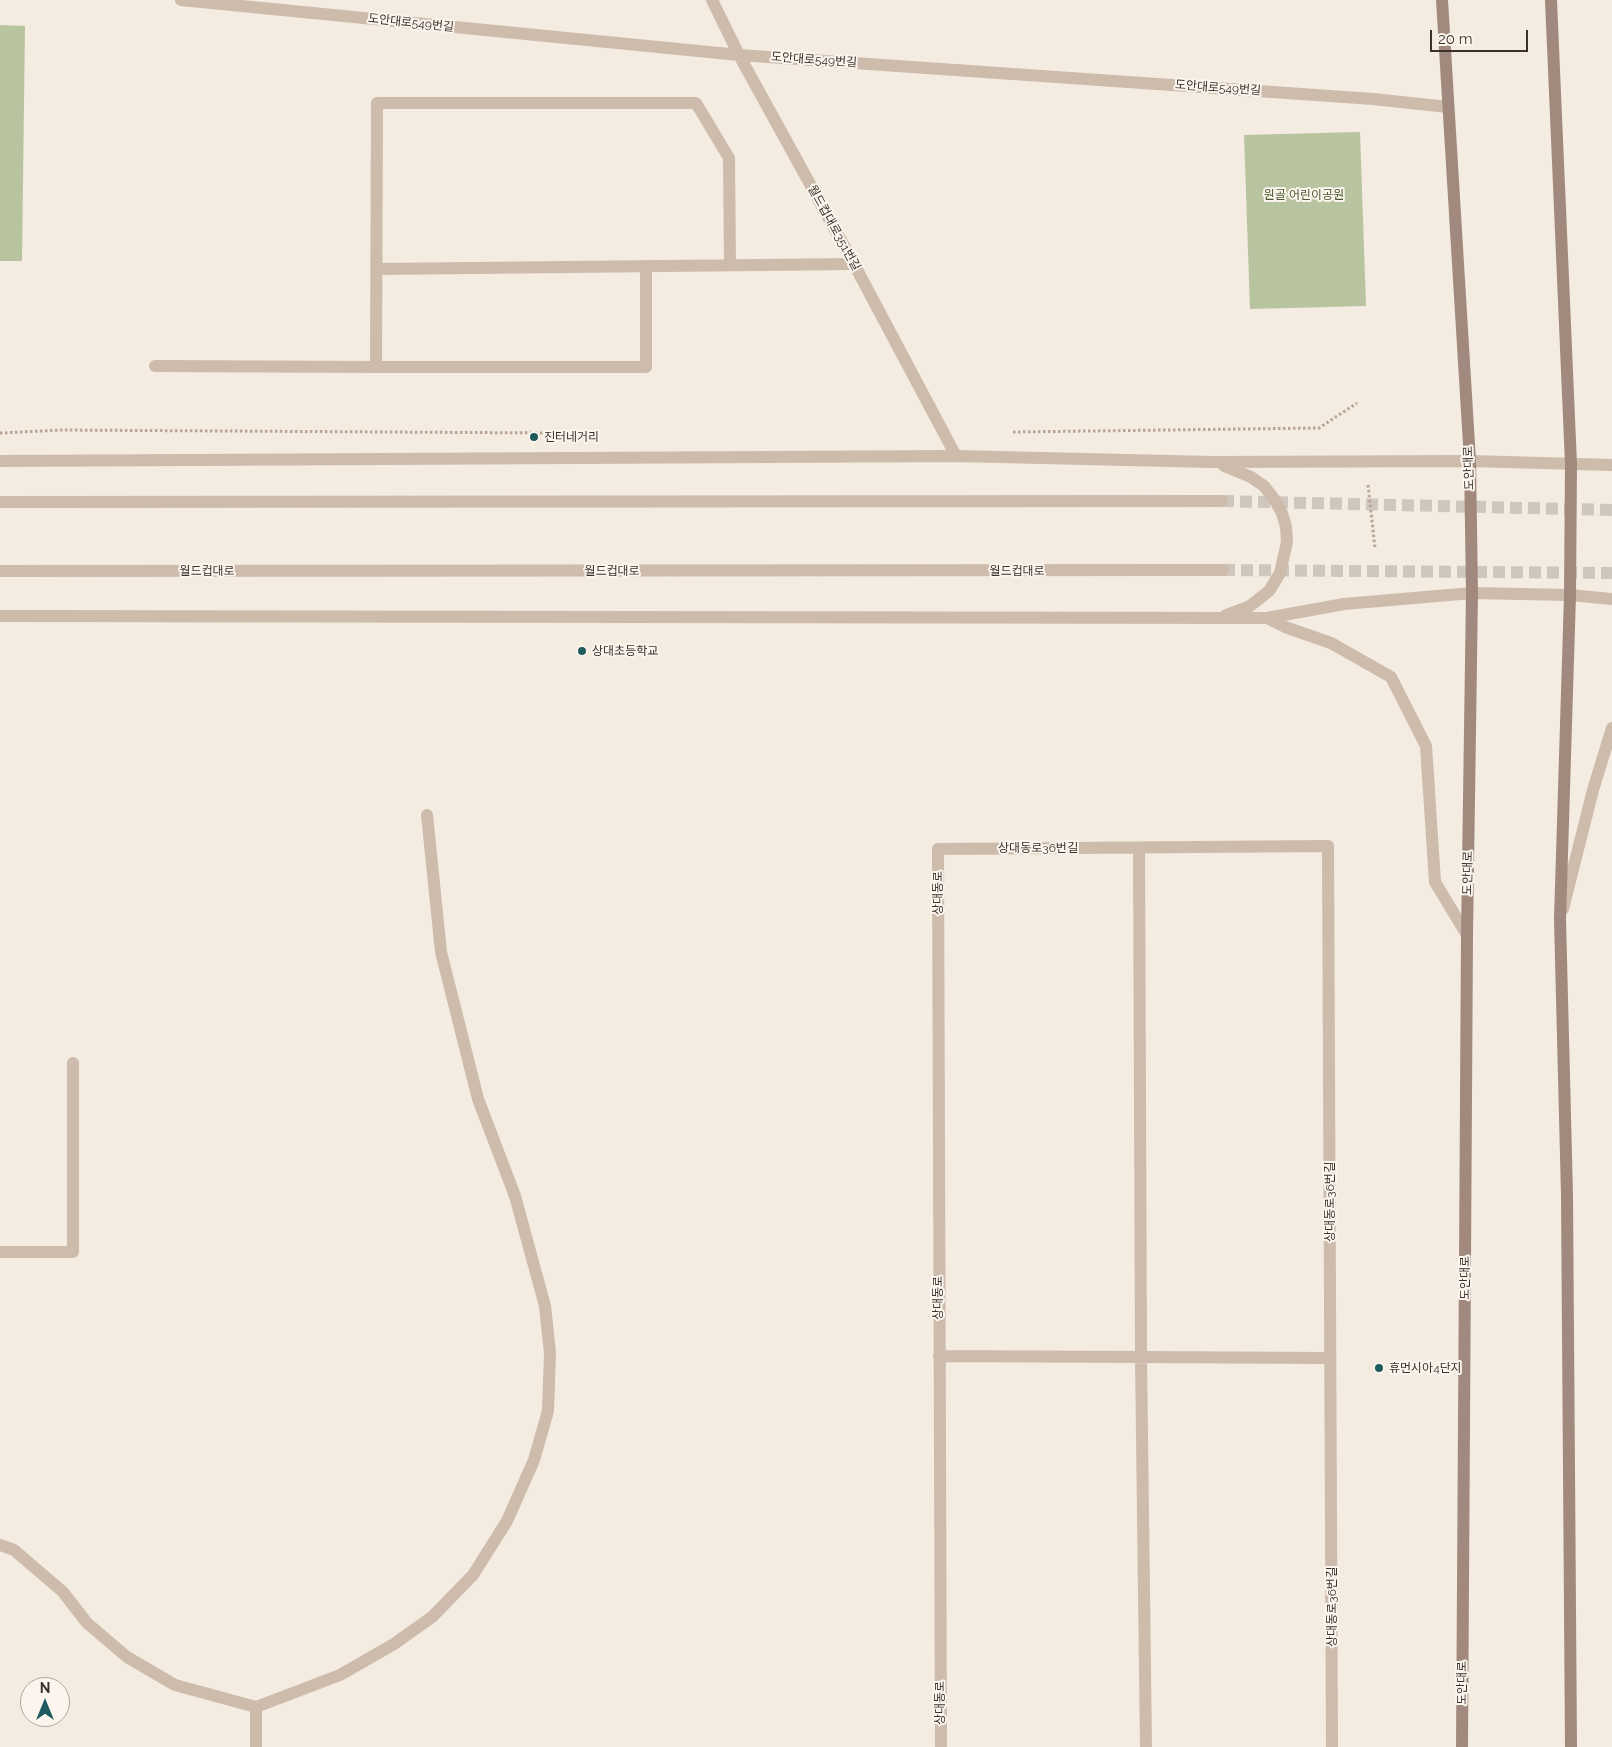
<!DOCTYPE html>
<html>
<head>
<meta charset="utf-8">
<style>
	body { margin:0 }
	#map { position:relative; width:1612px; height:1747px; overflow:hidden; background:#f4ebe1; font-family:Raleway,sans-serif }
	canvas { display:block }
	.north { position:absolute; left:20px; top:1677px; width:50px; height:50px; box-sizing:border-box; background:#fbf5ee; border:1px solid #aea6a0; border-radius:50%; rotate:0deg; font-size:14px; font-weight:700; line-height:20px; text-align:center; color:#3b302b }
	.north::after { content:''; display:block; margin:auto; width:18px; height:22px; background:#1f5a5e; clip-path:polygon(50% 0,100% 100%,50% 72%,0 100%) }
	.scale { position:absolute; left:1430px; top:30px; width:98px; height:22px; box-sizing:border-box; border:2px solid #3b302b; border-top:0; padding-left:6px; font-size:15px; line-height:18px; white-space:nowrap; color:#3b302b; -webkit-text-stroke:4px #fbf5ee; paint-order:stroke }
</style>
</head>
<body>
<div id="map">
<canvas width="1612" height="1747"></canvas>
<div class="north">N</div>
<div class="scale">20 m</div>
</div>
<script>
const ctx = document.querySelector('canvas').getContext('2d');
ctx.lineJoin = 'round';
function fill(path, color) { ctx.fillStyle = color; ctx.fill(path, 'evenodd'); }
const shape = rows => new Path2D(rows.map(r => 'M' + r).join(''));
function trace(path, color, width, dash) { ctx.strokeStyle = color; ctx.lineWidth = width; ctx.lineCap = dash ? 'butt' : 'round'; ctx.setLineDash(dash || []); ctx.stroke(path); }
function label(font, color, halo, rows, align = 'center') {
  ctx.font = font + ' Raleway,"Noto Sans KR",sans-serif'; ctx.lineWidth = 4; ctx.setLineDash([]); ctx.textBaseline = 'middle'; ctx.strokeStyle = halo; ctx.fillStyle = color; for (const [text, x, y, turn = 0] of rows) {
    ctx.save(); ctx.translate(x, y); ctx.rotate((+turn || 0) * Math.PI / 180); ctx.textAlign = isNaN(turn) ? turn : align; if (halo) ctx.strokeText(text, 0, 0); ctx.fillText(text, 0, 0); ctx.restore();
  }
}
fill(shape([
	[0,25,25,26,22,261,0,261],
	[1360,132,1366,306,1250,309,1244,135]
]), '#b8c4a0');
trace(shape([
	[1222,501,1612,510],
	[1223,570,1612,573]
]), '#cfc6bd', 12, [12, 6]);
trace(shape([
	[1013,432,1319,428,1357,403],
	[0,433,61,430,549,433],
	[1368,485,1375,548]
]), '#b9a596', 3, [2.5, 2.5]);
trace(shape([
	[377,269,854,264],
	[155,366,376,367,377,103,696,103,729,158,730,265],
	[376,367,646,367,646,266],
	[0,1252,73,1252,73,1063],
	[0,1545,14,1550,63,1592,87,1623,127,1657,175,1685,256,1707],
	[256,1747,256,1707,340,1675,394,1644,432,1617,473,1575,507,1521,534,1460,548,1411,550,1353,545,1306,515,1196,478,1099,441,952,427,815]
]), '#cdbbac', 12);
trace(shape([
	[181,0,739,55,1373,99,1448,107],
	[712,0,739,55,854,264,956,456],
	[1139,848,1141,1357,1146,1747],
	[939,1356,1330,1358],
	[941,1747,938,849,1328,846,1332,1747]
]), '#cdbbac', 12);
trace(shape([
	[0,461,956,456,1212,462,1470,461,1612,465],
	[1224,466,1251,477,1264,486,1274,499,1282,513,1286,527,1287,542,1280,573,1269,591,1250,606,1226,615],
	[0,502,1222,501],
	[0,571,1223,570],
	[0,616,1267,618,1344,604,1472,593,1570,595,1612,599],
	[1267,618,1285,627,1331,643,1391,677,1426,746,1435,882,1467,935],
	[1563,909,1593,790,1612,728]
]), '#cdbbac', 12);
trace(shape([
	[1442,0,1470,461,1472,593,1467,935,1462,1747],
	[1551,0,1571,464,1570,595,1560,919,1567,1195,1571,1747]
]), '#a18a7d', 12);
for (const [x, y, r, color] of [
	[534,437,5,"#1f5a5e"],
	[582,651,5,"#1f5a5e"],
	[1379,1368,5,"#1f5a5e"]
]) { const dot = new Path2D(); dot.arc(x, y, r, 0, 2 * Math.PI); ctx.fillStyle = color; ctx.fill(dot); trace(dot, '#fbf5ee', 2); }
label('12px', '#3b302b', '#fbf5ee', [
	["도안대로549번길",411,23,6],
	["도안대로549번길",814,60,4],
	["도안대로549번길",1218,88,4],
	["월드컵대로351번길",834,228,61],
	["도안대로",1469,468,-92],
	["월드컵대로",207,571],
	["월드컵대로",612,571],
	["월드컵대로",1017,571],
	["상대동로36번길",1038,848],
	["도안대로",1468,873,-89],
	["상대동로",938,893,-90],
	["상대동로36번길",1330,1202,-90],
	["도안대로",1465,1278,-90],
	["상대동로",938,1298,-90],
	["상대동로36번길",1332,1607,-90],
	["도안대로",1462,1683,-90],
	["상대동로",940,1703,-90]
]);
label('12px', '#4a5a2e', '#fbf5ee', [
	["원골 어린이공원",1304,195]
]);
label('12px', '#3b302b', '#fbf5ee', [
	["진터네거리",544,437],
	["상대초등학교",592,651],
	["휴먼시아4단지",1389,1368]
], 'left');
</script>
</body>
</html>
